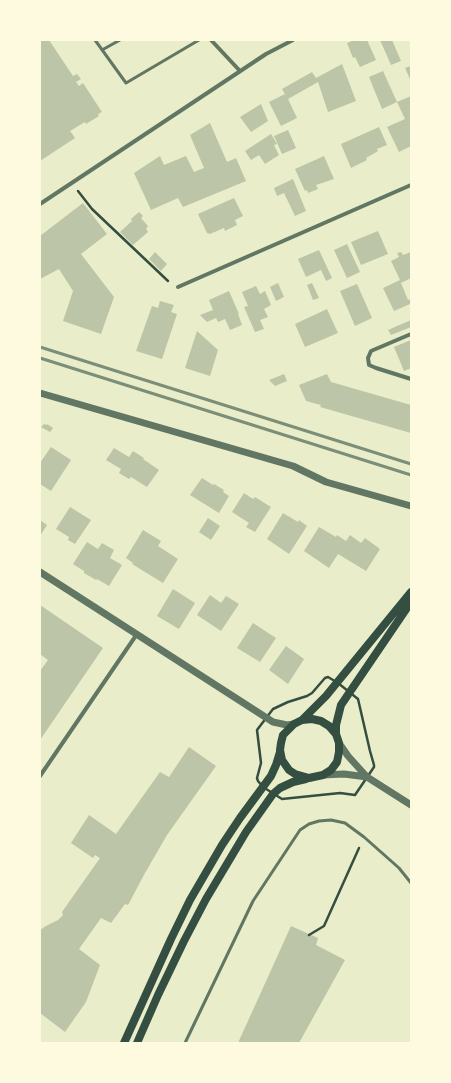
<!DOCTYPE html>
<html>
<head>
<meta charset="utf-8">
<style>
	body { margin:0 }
	#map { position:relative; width:451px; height:1083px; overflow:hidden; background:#e9edc9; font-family:"Asap Condensed",sans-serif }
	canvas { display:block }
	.frame { position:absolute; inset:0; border:41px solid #fefae0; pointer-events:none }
</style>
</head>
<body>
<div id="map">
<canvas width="451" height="1083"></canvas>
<div class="frame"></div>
</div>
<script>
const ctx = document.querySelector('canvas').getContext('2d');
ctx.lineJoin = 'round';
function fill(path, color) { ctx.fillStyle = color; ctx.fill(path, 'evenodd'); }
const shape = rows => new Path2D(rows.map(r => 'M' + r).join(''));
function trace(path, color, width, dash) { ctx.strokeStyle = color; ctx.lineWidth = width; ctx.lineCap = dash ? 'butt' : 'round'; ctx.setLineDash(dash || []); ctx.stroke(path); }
fill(shape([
	[43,40,49,40,73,76,77,74,81,79,76,82,79,86,83,83,102,112,98,114,99,116,86,124,85,122,70,131,75,138,40,161,40,42],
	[354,40,367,40,376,60,360,67,355,57,353,58,347,43],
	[380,40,392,40,401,61,391,65],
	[342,64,356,101,328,112,318,82,288,99,297,118,281,126,269,102,285,94,282,89,312,72,316,78],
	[411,66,411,79,410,79,405,68],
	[383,71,397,102,382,109,369,77],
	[411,96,411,146,399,152,387,127,405,119,397,102],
	[261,104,268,121,251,132,240,117],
	[210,123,227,162,236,158,246,181,183,207,178,198,151,210,134,173,160,156,164,165,186,156,194,172,204,168,190,135],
	[379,127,387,145,377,149,378,151,366,158,367,160,351,168,341,144],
	[288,130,296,148,282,154,274,136],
	[271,134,277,144,274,145,279,155,265,164,259,155,251,160,245,151],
	[324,156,334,179,316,185,318,189,308,193,307,190,305,191,295,169],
	[293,179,306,211,295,216,284,193,277,196,274,188],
	[234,198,243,216,235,220,237,225,225,231,224,228,210,234,207,233,198,214],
	[83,203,107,234,81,254,114,297,101,334,63,321,73,291,59,269,40,279,40,236],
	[139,212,143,216,141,218,148,226,146,229,148,232,133,245,120,232,132,221,131,219],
	[378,231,388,254,361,265,351,242],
	[347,244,360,272,347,278,334,250],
	[319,250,332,278,326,281,321,270,306,277,298,259],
	[155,252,167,264,161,271,149,259],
	[401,252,403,255,411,252,411,278,401,283,408,300,411,299,411,307,410,304,394,311,383,288,400,280,391,261,399,257,397,253],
	[278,283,284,297,276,301,270,287],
	[312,283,319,298,313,300,307,285],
	[357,284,372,318,355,326,340,291],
	[256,286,260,294,265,291,271,305,264,309,268,317,260,320,264,329,255,332,244,307,248,306,242,292],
	[229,291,239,314,238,314,242,325,230,330,225,319,218,322,216,318,207,322,200,315,213,310,209,300],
	[160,301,174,305,171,312,177,314,162,359,136,351,152,306,158,308],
	[327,309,338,333,305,347,295,324],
	[411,320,411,327,391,335,388,330],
	[197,331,218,350,210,376,185,368],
	[411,340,411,368,404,371,394,347],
	[284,374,287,381,275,386,269,380],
	[327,374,331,382,411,405,411,433,320,407,321,405,306,401,299,385],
	[44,424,47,425,47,424,53,428,50,432,41,427],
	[51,447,71,460,51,491,40,484,40,463],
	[114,448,129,457,133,451,144,458,143,459,159,470,147,487,131,477,129,479,119,473,121,469,106,460],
	[202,478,213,485,214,484,224,490,223,492,229,496,219,513,190,495],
	[244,493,253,499,255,497,271,507,255,532,246,527,249,523,232,512],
	[70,507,91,520,75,544,68,540,69,537,56,529],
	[283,513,298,522,299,520,307,526,289,554,267,539],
	[208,518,220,526,211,540,199,532],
	[40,520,47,525,40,536],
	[319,527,336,537,337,535,346,541,350,535,361,543,365,538,380,549,366,571,338,554,329,568,304,551],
	[143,530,161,541,158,546,178,559,163,583,132,564,133,563,126,558],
	[87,542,98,549,102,543,114,550,110,558,122,565,109,586,97,579,96,580,84,573,84,571,73,564],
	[173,589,195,603,179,629,157,616],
	[210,595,221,603,226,596,239,604,221,631,197,615],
	[40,605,103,648,40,740,40,671,48,660,40,654],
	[253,623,276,638,260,662,237,648],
	[286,646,304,659,288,684,269,670],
	[189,747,216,766,167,835,145,873,128,905,125,904,111,923,101,918,79,949,100,965,86,1002,65,1032,40,1013,40,930,46,926,58,920,63,915,62,912,100,858,95,855,93,858,71,843,89,815,116,834,160,772,169,777],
	[291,926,318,938,316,945,345,960,299,1043,238,1043]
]), '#bcc5a7');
trace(shape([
	[78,191,92,209,168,281],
	[328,677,338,683,358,699,370,751,374,765,374,767,355,795,340,793,282,799,263,787,258,781,257,778,261,763,257,730,273,709,288,702,307,696,312,693,325,678,328,677],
	[309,935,324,926,359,848]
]), '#344e41', 2.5);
trace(shape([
	[95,40,126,83,199,40],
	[102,50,120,40],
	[185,1043,253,901,300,830,309,824,319,821,331,820,345,823,364,837,399,868,411,883]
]), '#617663', 3);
trace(shape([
	[211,40,240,71],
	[40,204,266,54,293,40],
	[178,287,411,185],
	[411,334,371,351,368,358,369,365,376,368,411,379],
	[40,776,137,634]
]), '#617663', 4);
trace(shape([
	[40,393,293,466,326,482,411,506],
	[40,572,273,722,287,725,294,724],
	[339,743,348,756,367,777,411,805],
	[323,775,344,774,367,777]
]), '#617663', 7);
trace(shape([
	[302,720,326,696,411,592],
	[336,734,329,726,321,721,312,719,302,720,294,724,283,735,281,743,280,750,282,760,289,770,295,774,309,778,323,775,331,770,337,762,339,752,339,743,336,734,336,725,341,705,411,602],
	[124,1043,171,939,190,900,222,845,240,818,271,776,276,765,280,752],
	[137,1043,158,995,184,941,206,899,246,832,273,794,280,788,293,782,306,779]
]), '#344e41', 8);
trace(shape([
	[40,347,411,464],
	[40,358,411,475]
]), '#7c8e77', 3);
</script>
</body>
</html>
